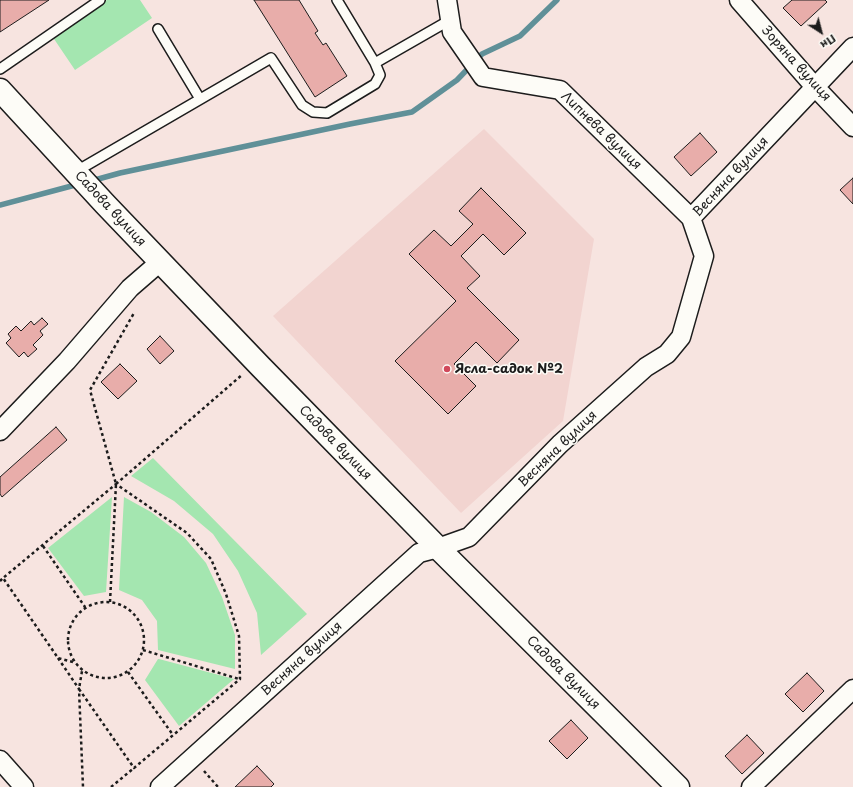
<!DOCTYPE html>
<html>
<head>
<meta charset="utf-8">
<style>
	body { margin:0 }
	#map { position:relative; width:853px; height:787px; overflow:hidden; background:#f7e4e0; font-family:"Playpen Sans",sans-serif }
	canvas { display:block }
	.north { position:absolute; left:801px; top:12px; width:40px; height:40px; -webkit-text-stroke:3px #fdfcf7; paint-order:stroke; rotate:144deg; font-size:11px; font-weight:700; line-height:16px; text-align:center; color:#1c1c1c }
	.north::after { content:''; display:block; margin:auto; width:14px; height:18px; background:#1c1c1c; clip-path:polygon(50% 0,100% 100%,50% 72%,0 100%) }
</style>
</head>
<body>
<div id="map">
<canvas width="853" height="787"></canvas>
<div class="north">Пн</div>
</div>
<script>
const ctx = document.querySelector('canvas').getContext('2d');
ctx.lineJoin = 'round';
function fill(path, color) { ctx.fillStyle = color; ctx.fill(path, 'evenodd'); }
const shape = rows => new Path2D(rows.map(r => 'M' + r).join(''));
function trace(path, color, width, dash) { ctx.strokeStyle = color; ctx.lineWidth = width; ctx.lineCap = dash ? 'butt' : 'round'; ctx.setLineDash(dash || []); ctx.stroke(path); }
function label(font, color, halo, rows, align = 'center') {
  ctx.font = font + ' "Playpen Sans",sans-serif'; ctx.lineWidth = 3; ctx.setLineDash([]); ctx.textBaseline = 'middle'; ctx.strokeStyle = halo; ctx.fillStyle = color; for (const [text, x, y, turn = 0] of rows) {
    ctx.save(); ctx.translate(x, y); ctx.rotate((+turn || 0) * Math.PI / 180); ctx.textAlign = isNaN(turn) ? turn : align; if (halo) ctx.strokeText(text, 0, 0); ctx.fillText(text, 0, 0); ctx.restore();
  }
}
fill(shape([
	[484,129,594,239,563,421,461,513,273,316]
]), '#f2d4d0');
fill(shape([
	[107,0,140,0,152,18,75,70,52,36],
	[153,458,307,614,261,655,257,613,238,571,213,534,174,501,131,476],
	[112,497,106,592,84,596,48,548],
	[124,497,151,512,184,537,206,563,222,597,235,635,235,669,158,650,157,621,142,600,119,590],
	[158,659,159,659,234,679,179,726,145,680]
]), '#a4e6b0');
trace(shape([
	[91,181,120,173,350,124,412,112,457,80,482,54,520,36,557,0],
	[0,205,79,184]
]), '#609098', 5.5);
const building = shape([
	[0,0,49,0,0,32,0,0],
	[254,0,299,0,318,31,315,33,323,45,326,43,347,76,315,97,254,0],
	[792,0,825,0,827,2,801,26,783,8,792,0],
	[700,133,717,152,691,176,674,157,700,133],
	[853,178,853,204,840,190,853,178],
	[481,188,526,233,504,255,483,234,461,256,480,276,467,288,519,340,497,363,476,342,454,364,476,386,448,414,395,361,456,301,409,254,434,230,451,246,473,224,459,211,481,188],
	[42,318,48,324,40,331,43,335,33,345,37,349,28,357,24,352,19,357,6,343,11,338,8,334,16,326,21,331,31,321,34,325,42,318],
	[160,336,174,351,160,364,147,349,160,336],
	[120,364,137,381,118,399,101,382,120,364],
	[56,427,67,440,2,497,0,494,0,477,56,427],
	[807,673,824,691,803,712,785,694,807,673],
	[571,720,588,738,567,759,549,741,571,720],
	[747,735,764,753,742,774,725,756,747,735],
	[257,766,274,784,271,787,235,787,257,766]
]);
fill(building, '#e8adaa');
trace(building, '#1c1c1c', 1);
const service = shape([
	[337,0,375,63],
	[158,29,200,99],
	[0,69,100,0],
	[75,172,271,58,302,105,313,112,327,113,375,84,380,75,375,63,450,20]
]);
const minor = shape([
	[447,0,452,32,483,77,560,90,691,218],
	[739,0,815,87,853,127],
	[0,431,67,361,130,288,160,262],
	[0,760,24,787],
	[160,787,419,553,438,548,469,537,560,444,646,367,667,354,681,337,704,256,691,218,853,47],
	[751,787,853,689]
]);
const tertiary = shape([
	[0,90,105,204,261,367,438,548,678,787]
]);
trace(service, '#1c1c1c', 12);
trace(minor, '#1c1c1c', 21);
trace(tertiary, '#1c1c1c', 25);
trace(shape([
	[116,484,243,374],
	[43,546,85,607],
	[0,581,3,578],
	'68 640a38 38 0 1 1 76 0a38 38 0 1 1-76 0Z',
	[110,602,116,484,90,390,134,313],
	[143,650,239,679],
	[58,658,79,689,83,787],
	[73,662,58,658,3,578,116,484,187,533,211,559,226,594,239,636,240,679,134,768,79,689,82,671],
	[128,672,173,735],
	[204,771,218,787],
	[111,787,134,768]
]), '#1c1c1c', 2.5, [3, 3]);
trace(service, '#fdfcf7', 9);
trace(minor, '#fdfcf7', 18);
trace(tertiary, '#fdfcf7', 22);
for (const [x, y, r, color] of [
	[447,369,4,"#d1495b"]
]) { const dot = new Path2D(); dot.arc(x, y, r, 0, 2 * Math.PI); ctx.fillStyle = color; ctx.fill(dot); trace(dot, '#fdfcf7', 1.5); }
label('13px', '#1c1c1c', '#fdfcf7', [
	["Зоряна вулиця",796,64,48],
	["Липнева вулиця",601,131,44],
	["Весняна вулиця",731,177,-47],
	["Садова вулиця",110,209,47],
	["Садова вулиця",335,443,46],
	["Весняна вулиця",558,449,-44],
	["Весняна вулиця",302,659,-42],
	["Садова вулиця",563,673,45]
]);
label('bold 13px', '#1c1c1c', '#fdfcf7', [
	["Ясла-садок №2",455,369]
], 'left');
</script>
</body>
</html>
